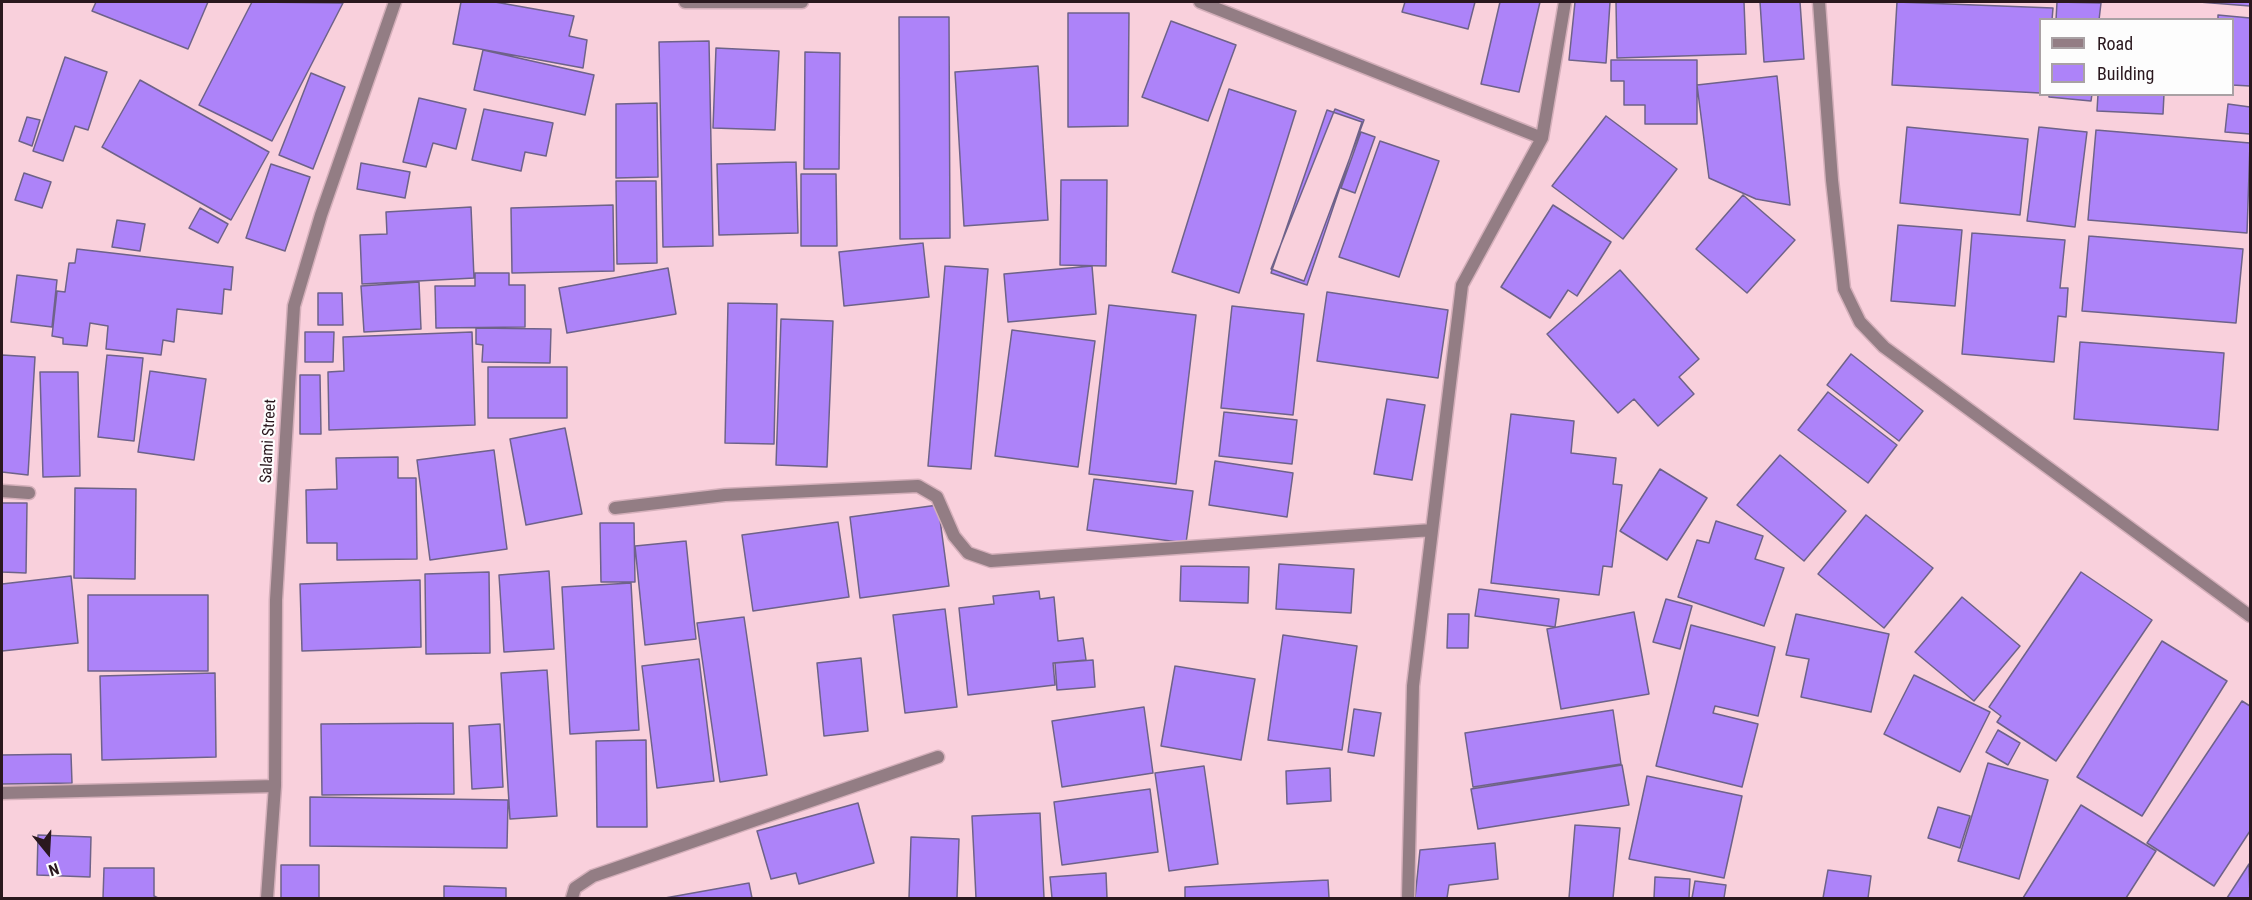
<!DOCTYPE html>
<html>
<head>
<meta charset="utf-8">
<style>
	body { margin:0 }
	#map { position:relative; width:2252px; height:900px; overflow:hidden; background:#f9d0dc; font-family:"Roboto Condensed",sans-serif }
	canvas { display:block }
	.frame { position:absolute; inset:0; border:3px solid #2a181e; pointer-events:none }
	.legend { position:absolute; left:2039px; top:18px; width:195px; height:78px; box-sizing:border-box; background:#fdfdfd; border:2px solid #a9a1a4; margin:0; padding:8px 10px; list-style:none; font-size:18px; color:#2a181e }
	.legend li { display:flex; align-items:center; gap:12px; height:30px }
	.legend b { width:30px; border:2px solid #a9a1a4 }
	.north { position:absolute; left:18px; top:822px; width:60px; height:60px; -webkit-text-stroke:4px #fdfdfd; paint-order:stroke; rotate:162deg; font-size:16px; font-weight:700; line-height:24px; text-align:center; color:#2a181e }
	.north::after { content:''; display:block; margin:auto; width:21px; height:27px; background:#2a181e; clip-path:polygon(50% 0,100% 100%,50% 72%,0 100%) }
</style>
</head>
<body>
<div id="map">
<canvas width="2252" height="900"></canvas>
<div class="frame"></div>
<ul class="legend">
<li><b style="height:8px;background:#937d84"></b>Road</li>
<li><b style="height:16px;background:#ad83f9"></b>Building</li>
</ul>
<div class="north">N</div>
</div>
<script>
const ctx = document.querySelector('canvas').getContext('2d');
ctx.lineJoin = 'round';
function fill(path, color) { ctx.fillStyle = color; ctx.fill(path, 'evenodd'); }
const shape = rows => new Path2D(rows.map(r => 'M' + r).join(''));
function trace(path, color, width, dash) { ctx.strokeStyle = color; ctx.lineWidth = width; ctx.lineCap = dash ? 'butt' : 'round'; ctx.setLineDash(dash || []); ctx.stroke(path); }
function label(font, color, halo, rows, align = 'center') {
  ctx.font = font + ' "Roboto Condensed",sans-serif'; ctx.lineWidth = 4.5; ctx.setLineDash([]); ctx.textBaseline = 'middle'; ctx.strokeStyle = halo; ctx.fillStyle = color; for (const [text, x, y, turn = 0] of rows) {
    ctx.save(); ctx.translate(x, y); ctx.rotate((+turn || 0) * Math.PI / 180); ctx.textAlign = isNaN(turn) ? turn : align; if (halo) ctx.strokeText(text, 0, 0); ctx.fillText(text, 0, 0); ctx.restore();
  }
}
const building = shape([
	[96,2,208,2,188,49,92,11,96,2],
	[252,2,343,3,272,141,199,105,252,2],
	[461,2,495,2,574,16,569,36,587,40,583,68,453,44,461,2],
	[1405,2,1475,2,1468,29,1402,12,1405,2],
	[1500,2,1540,2,1519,92,1481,84,1500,2],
	[1575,2,1610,2,1606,63,1569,60,1575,2],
	[1616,2,1744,2,1746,54,1617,58,1616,2],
	[1760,2,1800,2,1804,59,1764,62,1760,2],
	[1897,2,2053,8,2052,20,2040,20,2040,93,1892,85,1897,2],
	[2057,2,2101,3,2099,20,2056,20,2057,2],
	[2199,2,2250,2,2250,6,2199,2],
	[1068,13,1129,13,1128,126,1068,127,1068,13],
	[2218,15,2250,18,2250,86,2232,85,2232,20,2218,20,2218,15],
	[899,17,949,17,950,238,900,239,899,17],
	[1171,21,1236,45,1208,121,1142,97,1171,21],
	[709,41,713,246,663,247,659,42,709,41],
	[716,48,779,51,775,130,713,128,716,48],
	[483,50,594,75,585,115,474,90,483,50],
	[805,52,840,53,839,169,804,169,805,52],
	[65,57,107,72,88,130,75,126,63,161,33,151,65,57],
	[1611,60,1697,60,1697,124,1645,124,1645,105,1624,105,1624,81,1611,81,1611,60],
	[1038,66,1048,220,964,226,955,72,1038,66],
	[311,73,345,87,313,169,279,155,311,73],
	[1777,76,1790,205,1756,199,1709,178,1697,85,1777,76],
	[140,80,269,152,231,220,102,147,140,80],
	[1229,89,1296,111,1239,293,1172,272,1229,89],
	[2049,94,2092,94,2091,101,2049,97,2049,94],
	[2098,94,2164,94,2163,114,2097,111,2098,94],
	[419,98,466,109,456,149,433,143,426,167,403,162,419,98],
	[657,103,658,177,616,178,616,104,657,103],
	[2228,104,2250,107,2250,134,2225,132,2228,104],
	[484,109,553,123,546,156,525,152,521,171,472,160,484,109],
	[1335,109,1364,120,1304,281,1271,269,1335,109],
	[1327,110,1362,122,1307,285,1271,273,1327,110],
	[1606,116,1677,169,1623,239,1552,186,1606,116],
	[27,117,40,120,32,146,19,141,27,117],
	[1907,127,2028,139,2020,215,1900,203,1907,127],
	[2039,127,2087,132,2075,227,2027,221,2039,127],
	[2096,130,2250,143,2247,233,2088,220,2096,130],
	[1361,132,1375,137,1355,193,1341,188,1361,132],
	[1380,141,1439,161,1399,277,1339,257,1380,141],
	[796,162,798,233,719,235,717,164,796,162],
	[361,163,410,172,405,198,357,189,361,163],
	[271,164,310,177,285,251,246,238,271,164],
	[24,173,51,182,42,208,15,200,24,173],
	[801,174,836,174,837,246,801,246,801,174],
	[1061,180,1107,180,1106,266,1060,265,1061,180],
	[616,181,656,181,657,263,617,264,616,181],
	[1743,195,1795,240,1747,293,1696,249,1743,195],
	[613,205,614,271,512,273,511,208,613,205],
	[1553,205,1611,242,1577,296,1568,290,1550,318,1501,287,1553,205],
	[471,207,474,278,362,284,360,235,387,234,386,212,471,207],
	[200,208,228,224,218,243,189,228,200,208],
	[117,220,145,224,140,251,112,247,117,220],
	[1898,225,1962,230,1955,306,1891,301,1898,225],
	[1972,233,2065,240,2060,288,2068,288,2066,317,2058,316,2054,362,1962,354,1972,233],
	[2089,236,2243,249,2236,323,2082,311,2089,236],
	[923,243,929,297,844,306,839,252,923,243],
	[77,249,233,267,231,290,224,289,222,314,177,309,174,342,163,340,161,355,106,349,108,326,90,323,87,346,63,344,63,338,52,336,57,291,65,292,69,263,75,263,77,249],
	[945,266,988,269,971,469,928,466,945,266],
	[1092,266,1096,314,1008,322,1004,274,1092,266],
	[668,268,676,314,567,333,559,288,668,268],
	[1620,270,1699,359,1679,377,1694,394,1658,426,1634,399,1618,413,1547,334,1620,270],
	[475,273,509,273,509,285,525,285,525,327,436,328,435,286,475,286,475,273],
	[17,275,57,280,52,327,11,322,17,275],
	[419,282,421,329,364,332,361,286,419,282],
	[1327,292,1448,310,1438,378,1317,361,1327,292],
	[318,293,342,293,343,325,318,325,318,293],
	[728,303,777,304,774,444,725,443,728,303],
	[1109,305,1196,315,1176,484,1089,474,1109,305],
	[1232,306,1304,314,1293,415,1221,408,1232,306],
	[781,319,833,321,827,467,776,465,781,319],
	[476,328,551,329,550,363,482,362,483,345,476,344,476,328],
	[1012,330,1095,341,1078,467,995,456,1012,330],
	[305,332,334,332,333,362,305,362,305,332],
	[472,332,475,425,329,430,328,372,344,371,343,337,472,332],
	[2080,342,2224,353,2218,430,2074,419,2080,342],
	[1851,354,1923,411,1899,441,1827,385,1851,354],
	[2,355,35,357,28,475,2,472,2,355],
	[107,355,143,358,134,441,98,437,107,355],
	[488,367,567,367,567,418,488,418,488,367],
	[150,371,206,379,194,460,138,452,150,371],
	[40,372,78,372,80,476,43,477,40,372],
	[300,375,320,375,321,434,300,434,300,375],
	[1828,392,1897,445,1868,483,1798,430,1828,392],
	[1387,399,1425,405,1412,480,1374,474,1387,399],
	[1224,412,1297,420,1292,464,1219,456,1224,412],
	[1511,414,1574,421,1571,453,1616,458,1613,484,1622,485,1612,567,1603,566,1599,595,1491,583,1511,414],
	[565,428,582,514,526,525,510,439,565,428],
	[494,450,507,549,430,560,417,460,494,450],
	[1780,455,1846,511,1804,561,1737,505,1780,455],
	[398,457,398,478,416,478,417,559,337,560,337,543,307,543,306,490,337,489,336,458,398,457],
	[1215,461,1293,473,1287,517,1209,505,1215,461],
	[1660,469,1707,498,1667,560,1620,531,1660,469],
	[1094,479,1193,491,1186,543,1087,530,1094,479],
	[75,488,136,489,135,579,74,578,75,488],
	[2,503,27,503,26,573,2,572,2,503],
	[938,505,949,586,860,598,850,517,938,505],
	[1866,515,1933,568,1884,628,1818,574,1866,515],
	[1716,521,1763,536,1755,559,1784,568,1764,626,1678,597,1697,540,1709,543,1716,521],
	[838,522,849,597,753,611,742,535,838,522],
	[600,523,634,523,635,582,601,582,600,523],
	[686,541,696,639,645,645,635,546,686,541],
	[1279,564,1354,569,1351,613,1276,609,1279,564],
	[1181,566,1249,567,1248,603,1180,601,1181,566],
	[549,571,554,649,504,652,499,575,549,571],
	[489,572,490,653,426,654,425,574,489,572],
	[2081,572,2152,620,2056,761,1997,722,2001,716,1989,707,2081,572],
	[71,576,78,643,2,651,2,584,71,576],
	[420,580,421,647,302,651,300,584,420,580],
	[631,583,639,730,570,734,562,587,631,583],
	[1479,589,1559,599,1555,627,1475,616,1479,589],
	[1039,591,1040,599,1054,597,1058,641,1083,638,1086,660,1053,663,1055,685,968,695,959,608,994,604,993,596,1039,591],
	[88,595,208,595,208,671,88,671,88,595],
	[1962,597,2020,646,1974,701,1915,652,1962,597],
	[1666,599,1692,606,1680,649,1653,642,1666,599],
	[945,609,957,707,905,713,893,615,945,609],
	[1634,612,1649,694,1561,709,1547,629,1634,612],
	[1448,614,1469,614,1468,648,1447,648,1448,614],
	[1796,614,1889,634,1871,712,1801,697,1809,659,1786,655,1796,614],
	[744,617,767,775,720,782,697,623,744,617],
	[1691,625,1775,647,1758,716,1715,706,1713,713,1758,724,1742,787,1656,766,1691,625],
	[1283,635,1357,646,1342,750,1268,740,1283,635],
	[2162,641,2227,681,2142,816,2077,777,2162,641],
	[861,658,868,731,824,736,817,663,861,658],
	[699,659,714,781,657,788,642,666,699,659],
	[1093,660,1095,687,1057,690,1055,663,1093,660],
	[1175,666,1255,679,1241,760,1161,746,1175,666],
	[547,670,557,816,510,819,501,673,547,670],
	[215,673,216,757,102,760,100,676,215,673],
	[1914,675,1990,712,1960,772,1884,734,1914,675],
	[2242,701,2250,706,2250,831,2214,886,2147,843,2242,701],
	[1144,707,1153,773,1062,787,1052,721,1144,707],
	[1354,709,1381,713,1374,756,1348,752,1354,709],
	[1613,710,1621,764,1473,787,1465,733,1613,710],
	[453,723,454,794,322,795,321,724,453,723],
	[500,724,503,787,472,789,469,726,500,724],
	[1998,730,2020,743,2008,765,1986,752,1998,730],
	[646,740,647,827,597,827,596,741,646,740],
	[71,754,72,783,2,784,2,755,71,754],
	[1988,763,2048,780,2019,879,1958,861,1988,763],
	[1622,765,1629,805,1478,829,1471,789,1622,765],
	[1204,766,1218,864,1169,871,1155,773,1204,766],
	[1330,768,1331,801,1287,804,1286,771,1330,768],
	[1647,776,1742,796,1724,878,1629,859,1647,776],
	[1150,789,1158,852,1062,865,1054,802,1150,789],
	[310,797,508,800,507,848,310,846,310,797],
	[858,803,874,863,799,884,796,873,771,879,757,831,858,803],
	[2081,805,2156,851,2126,898,2023,898,2081,805],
	[1938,807,1970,816,1960,848,1928,838,1938,807],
	[1040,813,1044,898,976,898,972,816,1040,813],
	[1575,825,1620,828,1613,898,1569,898,1575,825],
	[38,835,91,837,90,877,37,875,38,835],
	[911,837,959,839,957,898,909,898,911,837],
	[1495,843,1498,879,1449,885,1447,898,1415,898,1420,850,1495,843],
	[2249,864,2250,898,2227,898,2249,864],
	[281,865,319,865,319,898,281,898,281,865],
	[104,868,154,868,154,896,158,898,103,898,104,868],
	[1828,870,1871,876,1868,898,1823,898,1828,870],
	[1106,873,1107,898,1052,898,1050,877,1106,873],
	[1655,877,1690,879,1689,898,1654,898,1655,877],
	[1328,880,1329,898,1185,898,1185,887,1328,880],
	[1695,881,1726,885,1724,898,1692,898,1695,881],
	[749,883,752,898,665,898,749,883],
	[444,886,506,888,506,898,444,898,444,886]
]);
fill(building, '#ad83f9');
trace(building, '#6e6289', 1.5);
const street = shape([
	[685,2,802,2],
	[1200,2,1542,138],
	[1819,2,1832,180,1844,289,1860,322,1884,347,2250,616],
	[2,491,29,493],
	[615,508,725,495,918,486,937,497,954,536,968,553,991,561,1432,530],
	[2,793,275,786],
	[267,898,275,786,276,600,294,306,321,215,395,2],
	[572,898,575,888,593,876,938,757],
	[1408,898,1413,686,1462,285,1542,138,1565,2]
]);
trace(street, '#d4afba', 15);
trace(street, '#937d84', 12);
label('16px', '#2a181e', '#fdfdfd', [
	["Salami Street",269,441,-87]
]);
</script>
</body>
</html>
